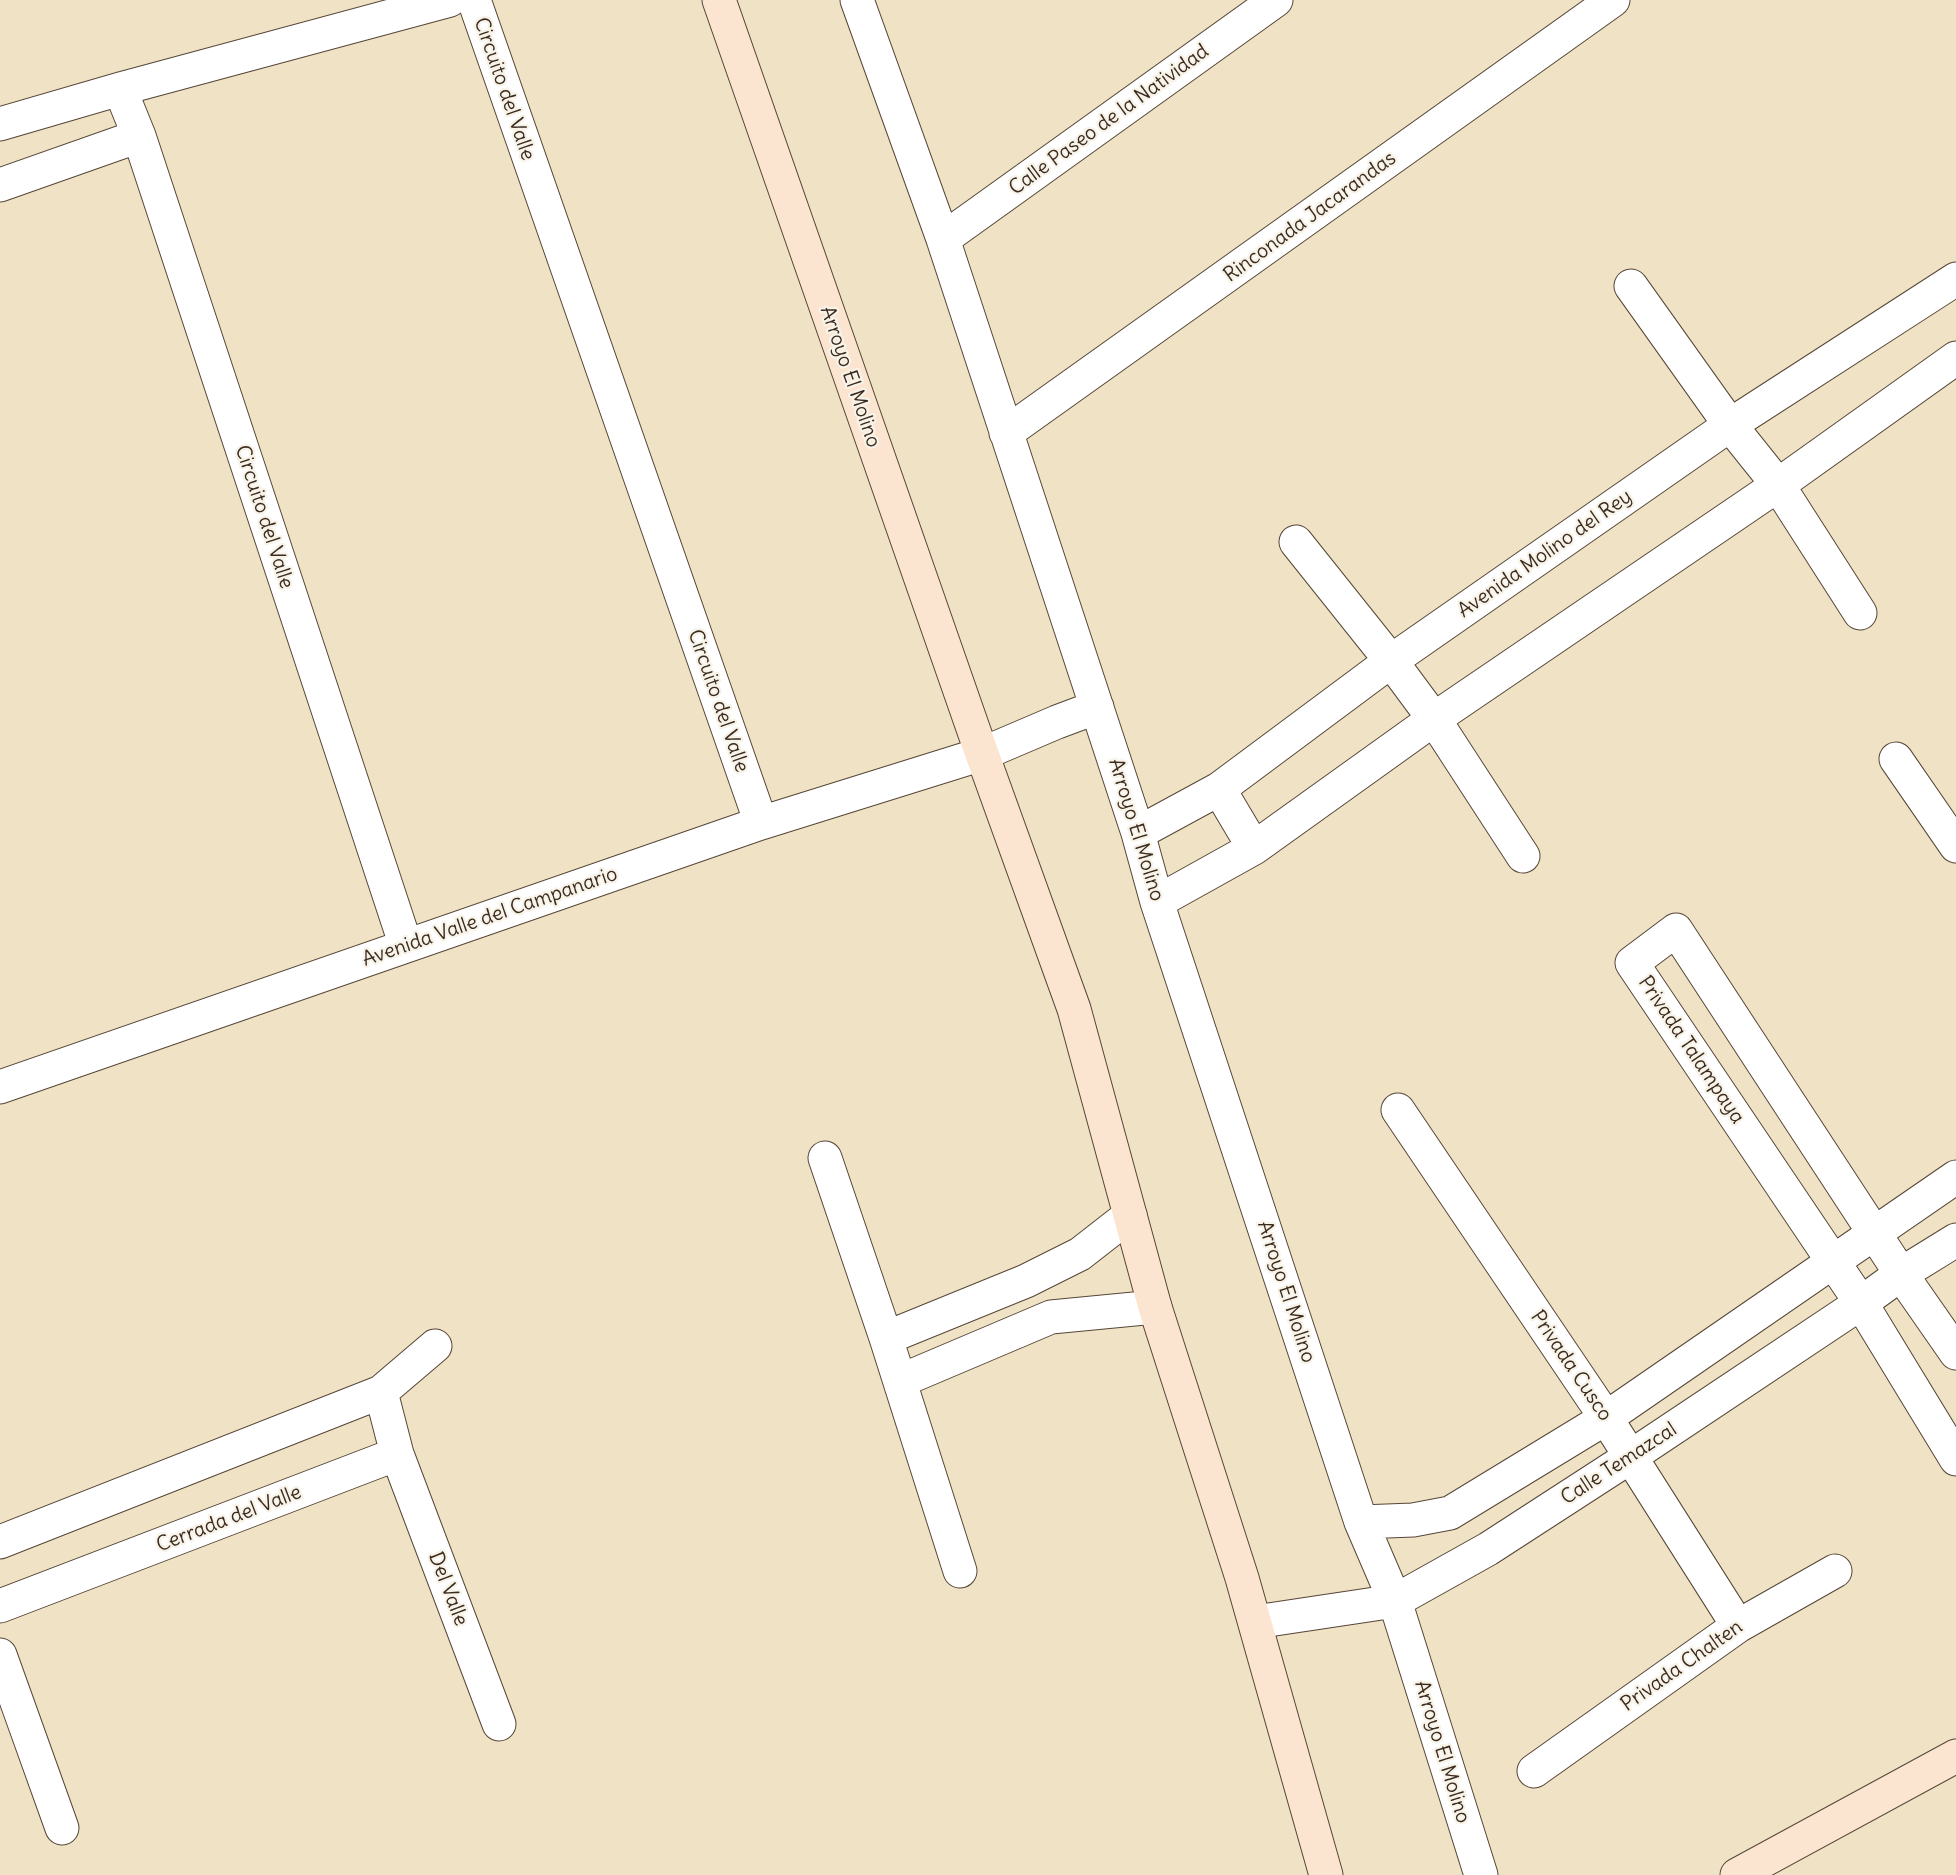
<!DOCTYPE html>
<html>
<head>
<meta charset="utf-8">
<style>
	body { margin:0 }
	canvas { display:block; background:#efe2c5 }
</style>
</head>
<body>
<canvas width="1956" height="1875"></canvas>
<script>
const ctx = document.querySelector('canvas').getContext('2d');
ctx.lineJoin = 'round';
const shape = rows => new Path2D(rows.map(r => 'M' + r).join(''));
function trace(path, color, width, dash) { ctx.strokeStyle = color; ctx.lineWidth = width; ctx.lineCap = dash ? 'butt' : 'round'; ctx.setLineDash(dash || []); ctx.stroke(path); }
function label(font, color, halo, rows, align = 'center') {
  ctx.font = font + ' Delius,sans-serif'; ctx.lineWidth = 4.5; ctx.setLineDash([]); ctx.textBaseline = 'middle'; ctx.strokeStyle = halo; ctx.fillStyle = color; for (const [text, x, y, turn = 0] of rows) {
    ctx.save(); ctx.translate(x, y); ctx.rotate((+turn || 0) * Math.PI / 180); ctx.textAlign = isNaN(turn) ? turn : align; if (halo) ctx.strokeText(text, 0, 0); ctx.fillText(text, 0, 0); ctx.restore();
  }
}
const street = shape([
	[474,0,761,823],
	[857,0,943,239,1138,833,1157,902,1361,1522,1395,1601,1481,1875],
	[120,89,139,136,406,946],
	[0,124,120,89,450,0],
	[0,185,139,136],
	[943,239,1276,0],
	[1631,286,1730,425,1778,485,1860,613],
	[1006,433,1613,0],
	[1296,542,1391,661,1434,719,1523,856],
	[1896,759,1956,846],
	[1219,789,1254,848],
	[1138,833,1219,789,1391,661,1730,425,1956,279],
	[1157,902,1254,848,1434,719,1778,485,1956,358],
	[0,1087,761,823,982,754,1057,722,1097,707],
	[1398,1110,1606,1418,1738,1626],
	[825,1158,886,1338,960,1571],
	[886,1338,1026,1281,1080,1254,1130,1215],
	[1956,1353,1901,1274,1676,930,1632,963,1861,1303,1956,1459],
	[900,1381,1051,1317,1155,1307],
	[381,1392,397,1454,499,1724],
	[1361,1522,1413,1520,1450,1513,1606,1418,1956,1177],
	[0,1542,381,1392,435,1346],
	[0,1606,397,1454],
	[1255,1622,1395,1601,1488,1549,1630,1457,1861,1303,1901,1274,1956,1240],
	[0,1655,62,1828],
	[1534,1771,1738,1626,1835,1571]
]);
const secondary = shape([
	[719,0,982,754,1074,1009,1155,1307,1242,1578,1326,1875],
	[1737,1875,1956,1756]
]);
trace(street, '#564637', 35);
trace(secondary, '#564637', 35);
trace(street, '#fff', 33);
trace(secondary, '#fce5d0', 33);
label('20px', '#3b2a1e', '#f7f3e8', [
	["Circuito del Valle",504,89,71],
	["Calle Paseo de la Natividad",1109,120,-36],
	["Rinconada Jacarandas",1310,217,-36],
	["Arroyo El Molino",850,377,71],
	["Circuito del Valle",264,517,72],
	["Avenida Molino del Rey",1545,554,-35],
	["Circuito del Valle",718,701,71],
	["Arroyo El Molino",1136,830,73],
	["Avenida Valle del Campanario",490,917,-19],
	["Privada Talampaya",1691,1050,56],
	["Arroyo El Molino",1286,1292,72],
	["Privada Cusco",1571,1366,56],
	["Calle Temazcal",1619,1464,-33],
	["Cerrada del Valle",229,1519,-21],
	["Del Valle",448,1589,69],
	["Privada Chalten",1682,1666,-35],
	["Arroyo El Molino",1442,1752,73]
]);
</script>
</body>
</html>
